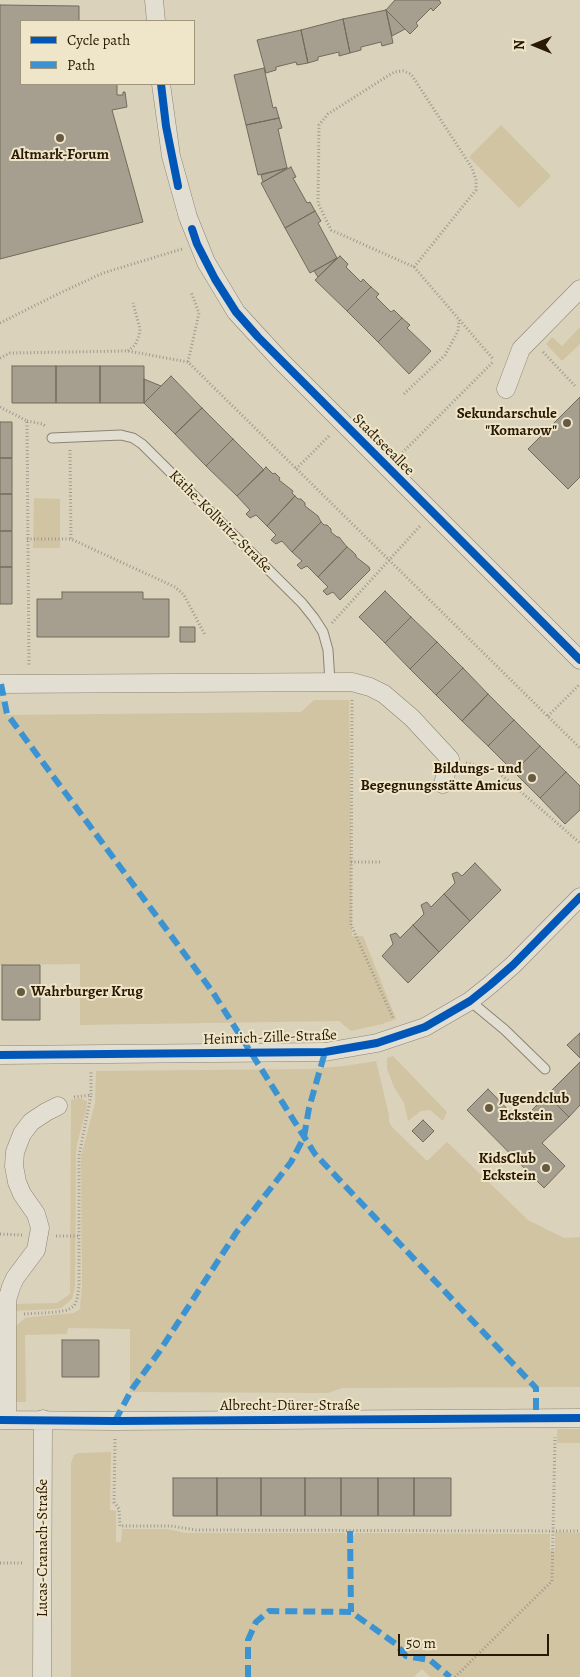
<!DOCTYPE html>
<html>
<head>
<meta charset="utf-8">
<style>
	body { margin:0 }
	#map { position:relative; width:580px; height:1677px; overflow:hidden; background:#dad2ba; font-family:Alegreya,serif }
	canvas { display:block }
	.legend { position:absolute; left:20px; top:20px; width:175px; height:65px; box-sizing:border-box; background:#efe6ca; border:1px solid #a0947a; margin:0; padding:6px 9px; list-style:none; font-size:15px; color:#291802 }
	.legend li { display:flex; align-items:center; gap:10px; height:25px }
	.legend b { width:25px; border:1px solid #a0947a }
	.north { position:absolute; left:510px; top:20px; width:50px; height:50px; -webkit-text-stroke:4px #efe6ca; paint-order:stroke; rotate:270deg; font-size:14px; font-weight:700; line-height:20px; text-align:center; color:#291802 }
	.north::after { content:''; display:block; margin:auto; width:18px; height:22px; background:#291802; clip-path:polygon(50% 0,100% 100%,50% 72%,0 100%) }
	.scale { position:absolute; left:398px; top:1634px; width:151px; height:22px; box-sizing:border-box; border:2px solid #291802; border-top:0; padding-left:6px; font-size:15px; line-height:18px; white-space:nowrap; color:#291802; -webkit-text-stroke:4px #efe6ca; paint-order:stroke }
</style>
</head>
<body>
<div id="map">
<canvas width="580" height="1677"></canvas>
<ul class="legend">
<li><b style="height:6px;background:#0057b8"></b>Cycle path</li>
<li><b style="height:6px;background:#3c93d1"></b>Path</li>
</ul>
<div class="north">N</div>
<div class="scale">50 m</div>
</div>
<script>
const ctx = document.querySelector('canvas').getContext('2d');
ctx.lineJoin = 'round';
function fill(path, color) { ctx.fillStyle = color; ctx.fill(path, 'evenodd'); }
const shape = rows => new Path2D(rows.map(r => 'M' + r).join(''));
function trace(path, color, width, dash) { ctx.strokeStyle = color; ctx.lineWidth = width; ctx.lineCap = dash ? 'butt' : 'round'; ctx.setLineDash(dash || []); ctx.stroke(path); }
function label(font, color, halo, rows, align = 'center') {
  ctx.font = font + ' Alegreya,serif'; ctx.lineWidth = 4; ctx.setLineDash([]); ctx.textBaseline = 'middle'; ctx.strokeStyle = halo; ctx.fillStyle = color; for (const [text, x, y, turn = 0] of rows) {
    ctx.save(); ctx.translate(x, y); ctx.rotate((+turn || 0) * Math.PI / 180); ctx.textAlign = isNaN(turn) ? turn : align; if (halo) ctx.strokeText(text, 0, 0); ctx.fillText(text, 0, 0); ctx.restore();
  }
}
fill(shape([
	[501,125,551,176,519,208,469,157],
	[580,327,580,344,562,361,546,344,552,337,562,346],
	[34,498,60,499,60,548,33,548],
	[0,700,5,701,6,715,301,712,314,700,349,700,352,936,363,936,396,1019,382,1024,351,1031,339,1021,80,1025,80,964,0,965],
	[393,1056,447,1112,443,1121,430,1110,421,1111,408,1121,404,1103,394,1087,387,1069,387,1058],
	[376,1061,389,1115,389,1122,393,1128,427,1161,447,1142,528,1220,564,1238,580,1237,580,1387,342,1388,328,1393,130,1392,130,1329,68,1328,67,1334,25,1335,26,1402,15,1402,13,1332,17,1325,25,1318,32,1317,74,1313,80,1309,82,1285,81,1156,95,1103,96,1071,312,1069,344,1066],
	[80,1098,87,1101,86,1111,77,1144,76,1154,75,1287,72,1299,61,1308,55,1309,13,1311,13,1304,57,1303,70,1294,71,1100],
	[557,1429,580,1429,580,1443,557,1443],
	[111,1452,110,1510,116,1511,116,1542,121,1542,122,1529,167,1529,185,1533,345,1533,346,1535,348,1536,349,1543,352,1543,352,1536,355,1535,355,1533,550,1534,550,1550,555,1551,555,1532,580,1533,580,1677,430,1677,422,1669,414,1677,71,1677,71,1463,74,1455,79,1453]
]), '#d0c4a3');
const building = shape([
	[395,0,439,0,441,3,433,11,431,8,416,23,418,26,410,34,386,10,395,0],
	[0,5,79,6,79,21,21,21,21,84,117,84,117,95,123,95,123,92,125,92,127,107,112,110,143,222,0,259,0,5],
	[386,10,393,43,382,46,381,42,361,47,361,50,350,53,343,19,386,10],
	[386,10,405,29,392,36,386,10],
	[343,19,350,53,339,56,339,52,318,57,318,60,308,63,301,30,343,19],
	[301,30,308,63,297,65,296,62,276,67,276,70,266,73,257,40,301,30],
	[264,68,273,108,276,107,279,118,246,125,234,75,264,68],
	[279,118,282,128,278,129,287,168,258,175,246,125,279,118],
	[291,167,296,177,293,178,307,203,310,202,315,211,285,228,261,183,291,167],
	[287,168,263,182,261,175,287,168],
	[315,211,321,221,318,223,337,258,310,273,285,228,315,211],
	[340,256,348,264,346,267,361,282,363,279,371,287,347,311,315,280,340,256],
	[337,258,318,277,314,271,337,258],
	[371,287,379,294,376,297,391,312,394,310,402,318,378,342,347,311,371,287],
	[402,318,410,325,407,328,431,351,409,374,378,342,402,318],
	[12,366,56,366,56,403,12,403,12,366],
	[56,366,100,366,100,403,56,403,56,366],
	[100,366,144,366,144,403,100,403,100,366],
	[171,376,202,408,175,434,144,403,171,376],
	[144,379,161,386,144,403,144,379],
	[580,397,580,477,568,489,528,449,580,397],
	[202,408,233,439,206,466,175,434,202,408],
	[0,422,12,422,12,458,0,458,0,422],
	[233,439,264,470,237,496,206,466,233,439],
	[0,458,12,458,12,494,0,494,0,458],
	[266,467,273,474,275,473,280,478,279,480,293,491,292,493,295,496,267,526,256,515,250,518,246,514,250,510,237,496,266,467],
	[0,494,12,494,12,531,0,531,0,494],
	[295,496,298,499,301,499,305,503,305,506,318,516,321,522,292,552,282,541,276,544,271,540,276,535,267,526,295,496],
	[321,522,324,525,327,525,331,529,331,532,337,537,339,537,347,547,318,577,307,566,301,569,297,565,302,561,292,552,321,522],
	[0,531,12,531,12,567,0,567,0,531],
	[347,547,352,551,356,555,356,557,369,567,370,570,340,600,333,592,327,595,323,591,328,587,318,577,347,547],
	[0,567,12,567,12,604,0,604,0,567],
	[385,591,411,617,385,643,359,617,385,591],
	[62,592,143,592,143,599,169,599,169,637,37,637,37,599,62,599,62,592],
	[411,617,437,642,410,669,385,643,411,617],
	[180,627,195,627,195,642,180,642,180,627],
	[437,642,463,668,436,695,410,669,437,642],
	[463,668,488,694,462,721,436,695,463,668],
	[488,694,514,720,488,746,462,721,488,694],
	[514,720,540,746,514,772,488,746,514,720],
	[540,746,566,772,540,798,514,772,540,746],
	[566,772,580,786,580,810,565,824,540,798,566,772],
	[475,863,501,890,470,921,444,894,455,883,452,874,457,872,462,876,475,863],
	[444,894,470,921,439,952,413,925,424,914,421,905,427,902,431,907,444,894],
	[413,925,439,952,408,983,382,956,393,944,390,935,396,933,400,938,413,925],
	[2,965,40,965,40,1020,2,1020,2,965],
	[580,1033,580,1058,567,1045,580,1033],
	[580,1062,580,1105,569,1117,547,1095,580,1062],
	[488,1089,520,1122,547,1095,569,1117,542,1143,565,1166,544,1188,467,1110,488,1089],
	[423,1120,434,1131,423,1142,412,1131,423,1120],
	[62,1340,99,1340,99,1377,62,1377,62,1340],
	[173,1478,217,1478,217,1516,173,1516,173,1478],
	[217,1478,261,1478,261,1516,217,1516,217,1478],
	[261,1478,305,1478,305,1516,261,1516,261,1478],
	[305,1478,341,1478,341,1516,305,1516,305,1478],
	[341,1478,378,1478,378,1516,341,1516,341,1478],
	[378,1478,414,1478,414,1516,378,1516,378,1478],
	[414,1478,451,1478,451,1516,414,1516,414,1478]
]);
fill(building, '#a69f8f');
trace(building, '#726b5c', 1);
const service = shape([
	[52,438,121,435,133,438,142,444,302,603,314,618,323,632,328,650,330,682],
	[470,1001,505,1030,545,1069]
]);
const minor = shape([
	[154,0,156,21],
	[161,84,171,156,188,217,206,262,236,312,281,361,580,660],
	[506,389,521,349,580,289],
	[0,684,352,682,370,687,384,694,412,718,450,759,443,784],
	[0,1055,325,1052,377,1043,425,1027,470,1001,490,985,513,965,580,897],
	[0,1420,115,1421,580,1418],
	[7,1420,7,1300,11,1287,15,1278,36,1250,40,1228,36,1214,22,1194,17,1182,14,1166,15,1152,22,1134,31,1122,46,1112,58,1106],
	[42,1677,43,1419]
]);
trace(service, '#8b8474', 11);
trace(minor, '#8b8474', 19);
trace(shape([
	[414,267,476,190,476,180,472,168,411,74,403,71,394,72,328,114,319,125,318,203,331,230,414,267,494,360],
	[0,323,62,292,103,273,182,249],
	[128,351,135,345,139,336,140,329,133,303],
	[543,352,576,387],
	[0,358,10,353,128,351,188,362,580,748],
	[188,362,199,313,191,292],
	[404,394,445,355,458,331,459,320],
	[0,407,27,421,29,666],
	[27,421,43,424,45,426],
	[70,450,71,539],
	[400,455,494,361],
	[296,469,329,436],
	[27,539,71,539,175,587,184,595,205,635],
	[332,623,420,526],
	[352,700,351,925,393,1018],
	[548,716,580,684],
	[466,763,497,771,580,843],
	[351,862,382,862],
	[74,1097,91,1095,91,1071],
	[0,1234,22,1235],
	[56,1236,79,1236],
	[24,1314,57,1312,68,1310,74,1306,77,1300,79,1286,79,1156,91,1095],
	[115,1439,114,1502,119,1509,120,1526,171,1526,196,1530,580,1531],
	[0,1563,24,1563],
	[455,1677,552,1581,555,1437]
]), '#9e998e', 3, [1, 2.5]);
trace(service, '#e2ded2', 9);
trace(minor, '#e2ded2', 18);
trace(shape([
	[1,684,7,714,212,991,315,1154,536,1388,536,1418],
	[115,1421,132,1389,159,1352,236,1233,291,1162,304,1137,309,1108,325,1052],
	[350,1531,351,1612],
	[248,1677,248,1640,256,1622,269,1611,351,1612,396,1644,406,1656,430,1660,450,1677]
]), '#3c93d1', 6, [12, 6]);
trace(shape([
	[161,84,166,126,178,186],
	[192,229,197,244,215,279,236,312,258,337,580,660],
	[0,1055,325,1052,377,1043,425,1027,470,1001,490,985,513,965,580,897],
	[0,1420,115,1421,580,1418]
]), '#0057b8', 8);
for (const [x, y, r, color] of [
	[60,138,5,"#675942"],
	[567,423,5,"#675942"],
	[532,778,5,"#675942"],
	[21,992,5,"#675942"],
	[489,1108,5,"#675942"],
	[546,1168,5,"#675942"]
]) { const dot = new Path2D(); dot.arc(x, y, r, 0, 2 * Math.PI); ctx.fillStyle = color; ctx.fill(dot); trace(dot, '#efe6ca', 2); }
label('bold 15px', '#291802', '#efe6ca', [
	["Altmark-Forum",60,155,"center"],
	["Sekundarschule",557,414],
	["\"Komarow\"",557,431],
	["Bildungs- und",522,769],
	["Begegnungsstätte Amicus",522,786],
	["Wahrburger Krug",31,992,"left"],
	["Jugendclub",499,1099,"left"],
	["Eckstein",499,1116,"left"],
	["KidsClub",536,1159],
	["Eckstein",536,1176]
], 'right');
label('15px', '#291802', '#efe6ca', [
	["Stadtseeallee",383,445,45],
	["Käthe-Kollwitz-Straße",220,522,45],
	["Heinrich-Zille-Straße",270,1038,-2],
	["Albrecht-Dürer-Straße",290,1406],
	["Lucas-Cranach-Straße",43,1548,-90]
]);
</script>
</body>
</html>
